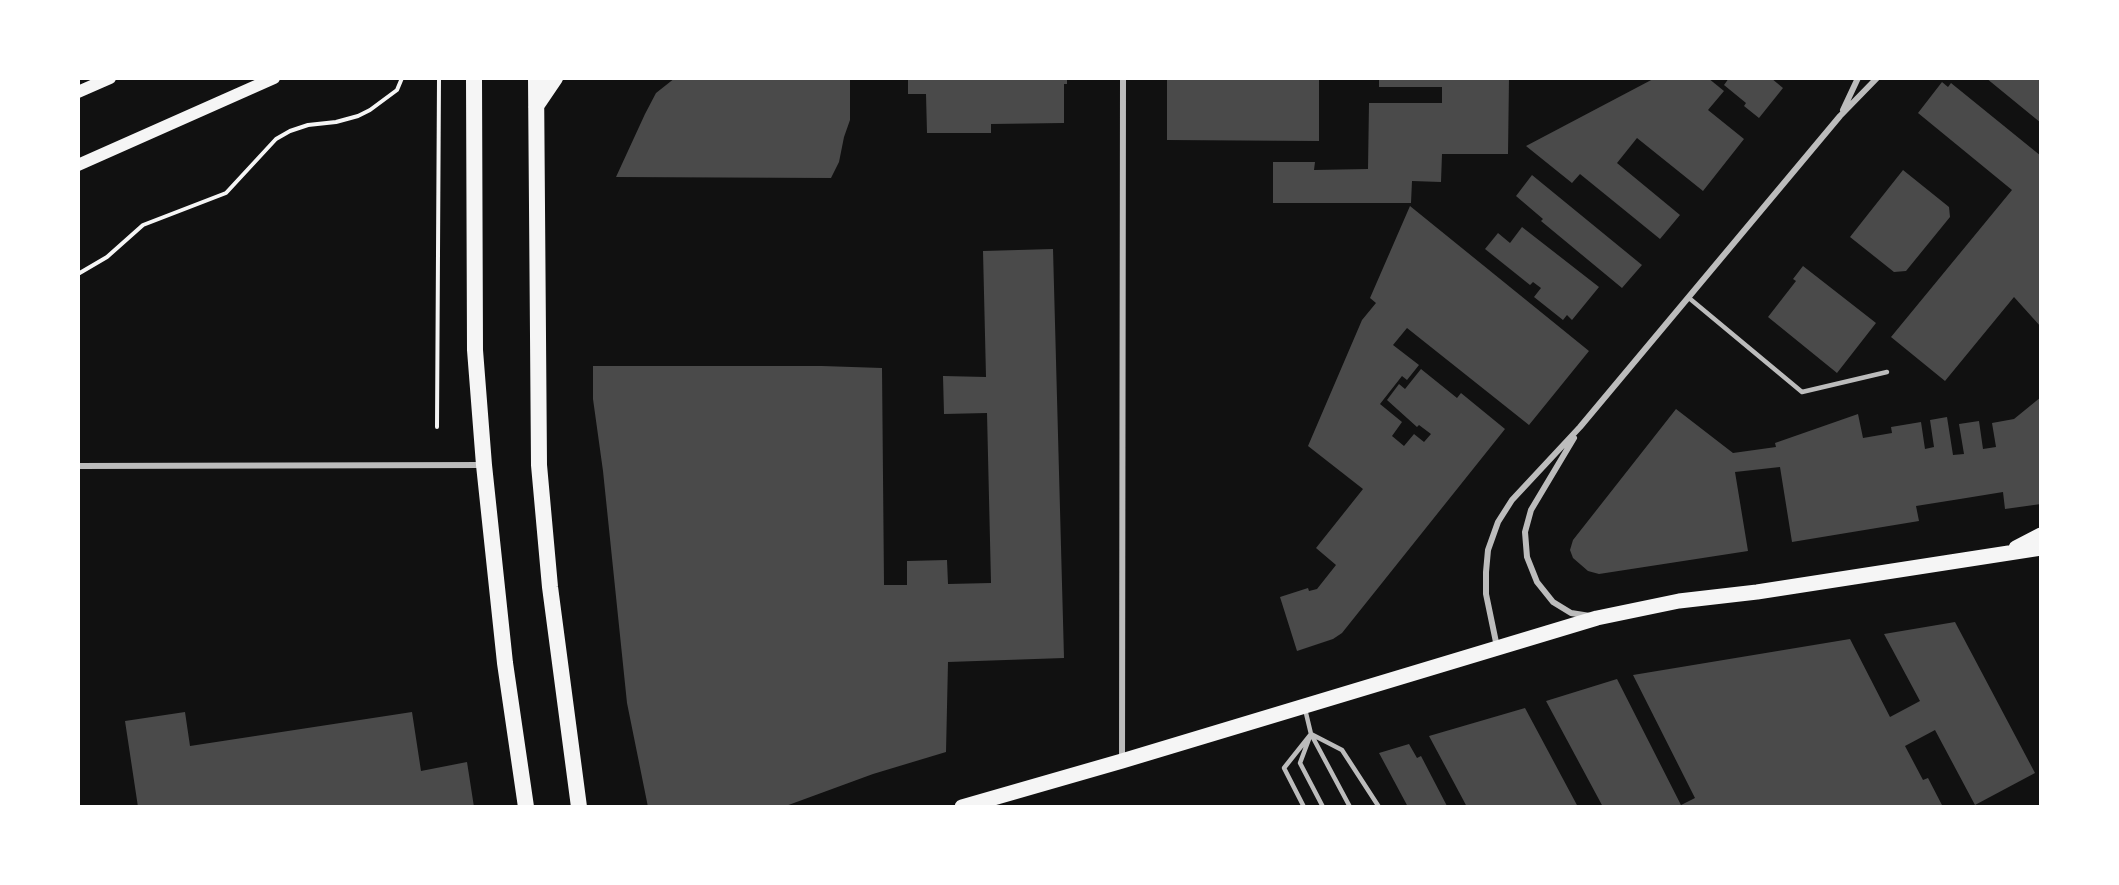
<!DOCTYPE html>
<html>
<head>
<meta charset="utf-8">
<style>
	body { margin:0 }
	#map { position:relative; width:2119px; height:885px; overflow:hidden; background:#111; font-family:"Zilla Slab",serif }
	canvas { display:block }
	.frame { position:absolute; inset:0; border:80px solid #fff; pointer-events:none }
</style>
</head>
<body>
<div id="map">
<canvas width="2119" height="885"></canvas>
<div class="frame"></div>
</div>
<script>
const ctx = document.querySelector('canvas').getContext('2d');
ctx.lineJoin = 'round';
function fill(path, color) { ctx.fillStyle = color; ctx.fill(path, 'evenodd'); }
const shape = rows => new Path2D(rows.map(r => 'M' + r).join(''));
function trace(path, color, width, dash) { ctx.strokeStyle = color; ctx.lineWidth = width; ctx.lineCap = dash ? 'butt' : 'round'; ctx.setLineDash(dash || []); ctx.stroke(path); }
fill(shape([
	[675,78,850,78,850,120,844,137,839,162,831,178,616,177,645,114,656,93],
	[908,78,1067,78,1067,84,1064,84,1064,123,991,124,991,133,927,133,926,94,908,94],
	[1167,78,1319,78,1319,141,1167,140],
	[1379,78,1509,78,1508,154,1442,154,1441,182,1412,181,1411,203,1273,203,1273,162,1315,162,1314,170,1368,169,1369,103,1442,103,1442,87,1379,87],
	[1655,78,1708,78,1724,91,1708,110,1744,139,1703,191,1637,138,1617,163,1680,215,1660,239,1580,174,1572,183,1526,146],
	[1729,78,1771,78,1783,88,1759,118,1744,106,1746,103,1724,85],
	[1986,78,2041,78,2041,123],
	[1942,82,1948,87,1951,83,2041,156,2041,327,2014,297,1945,381,1891,337,2012,190,1918,113],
	[1903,170,1949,207,1950,217,1906,271,1894,272,1850,237],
	[1532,175,1642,265,1622,288,1541,221,1543,219,1516,196],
	[1410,206,1589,351,1529,425,1407,328,1393,345,1419,365,1407,380,1402,376,1380,404,1402,422,1392,436,1404,446,1414,434,1424,442,1431,434,1419,425,1417,427,1387,400,1399,384,1405,389,1421,369,1457,398,1461,393,1505,429,1342,633,1333,639,1297,651,1280,597,1308,588,1309,591,1317,589,1336,565,1316,548,1363,489,1308,446,1362,320,1376,303,1370,298],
	[1522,227,1599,287,1572,320,1567,315,1563,320,1534,297,1541,288,1533,282,1530,285,1485,249,1498,233,1510,243],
	[1053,249,1064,658,948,662,946,752,873,774,783,807,648,807,627,703,603,471,593,399,593,366,822,366,882,368,884,585,907,585,907,561,947,560,948,584,991,583,987,413,944,414,943,376,986,377,983,251],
	[1803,266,1876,323,1837,373,1768,317,1796,281,1793,279],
	[2041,397,2041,504,2005,509,2003,492,1960,499,1916,506,1919,521,1792,542,1780,467,1735,472,1748,551,1599,574,1588,571,1573,558,1570,550,1573,540,1676,409,1733,453,1776,447,1775,443,1858,414,1863,438,1892,433,1891,427,1921,422,1925,449,1934,447,1930,420,1947,417,1953,455,1964,454,1959,424,1979,421,1983,449,1996,447,1992,423,2014,419],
	[1955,622,2035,773,1975,805,1935,730,1905,746,1923,780,1928,778,1943,807,1603,807,1546,701,1617,679,1681,805,1695,798,1633,675,1850,639,1890,717,1920,701,1884,634],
	[1525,708,1578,807,1467,807,1429,736],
	[185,712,190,746,412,712,421,771,467,762,474,807,138,807,125,721],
	[1409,744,1417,758,1421,756,1447,806,1408,807,1379,753]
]), '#4a4a4a');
trace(shape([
	[78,274,107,257,143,225,226,193,276,139,290,131,308,125,336,122,358,116,370,110,397,90,402,78],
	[437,427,439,78]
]), '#f5f5f5', 4);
trace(shape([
	[1689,298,1802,392,1887,372],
	[1305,709,1311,734,1350,807],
	[1311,734,1342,750,1379,807],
	[1309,739,1300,763,1323,807],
	[1304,807,1284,768,1311,734]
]), '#bcbcbc', 4.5);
trace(shape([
	[1843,110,1858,78],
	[1574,438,1531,510,1525,532,1527,557,1537,582,1553,602,1571,613,1590,616],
	[78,466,483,465],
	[1497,647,1486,594,1486,572,1488,550,1498,522,1512,500,1580,427,1840,116,1877,78],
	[1122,761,1123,78]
]), '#bcbcbc', 6);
trace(shape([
	[78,92,110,78],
	[78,165,274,78]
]), '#f5f5f5', 12);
trace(shape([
	[2016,548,2041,535],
	[962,807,1122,761,1597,618,1679,601,1757,592,2041,548]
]), '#f5f5f5', 15);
trace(shape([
	[474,78,475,350,484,465,505,663,526,807],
	[536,78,539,465,550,587,579,807],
	[536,106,555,78]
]), '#f5f5f5', 16);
</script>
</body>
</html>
